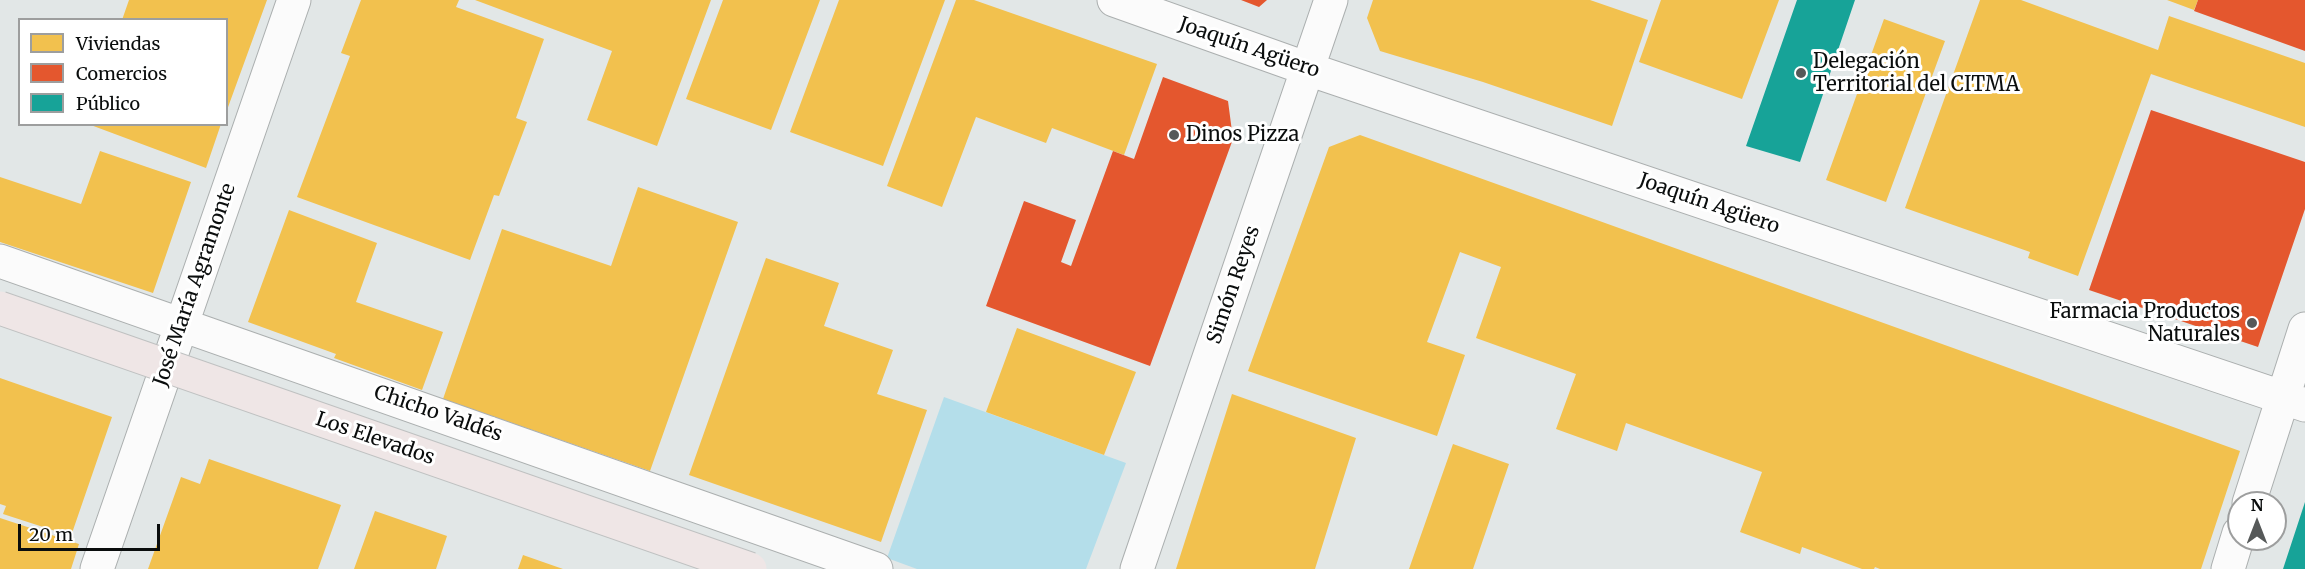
<!DOCTYPE html>
<html>
<head>
<meta charset="utf-8">
<style>
	body { margin:0 }
	#map { position:relative; width:2305px; height:569px; overflow:hidden; background:#e2e7e7; font-family:Merriweather,serif }
	canvas { display:block }
	.legend { position:absolute; left:18px; top:18px; width:210px; height:108px; box-sizing:border-box; background:#fff; border:2px solid #9d9e9e; margin:0; padding:8px 10px; list-style:none; font-size:18px; color:#0a0d0d }
	.legend li { display:flex; align-items:center; gap:12px; height:30px }
	.legend b { width:30px; border:2px solid #9d9e9e }
	.north { position:absolute; left:2227px; top:491px; width:60px; height:60px; box-sizing:border-box; background:#fff; border:2px solid #9d9e9e; border-radius:50%; rotate:0deg; font-size:16px; font-weight:700; line-height:24px; text-align:center; color:#0a0d0d }
	.north::after { content:''; display:block; margin:auto; width:21px; height:27px; background:#565959; clip-path:polygon(50% 0,100% 100%,50% 72%,0 100%) }
	.scale { position:absolute; left:18px; top:524px; width:142px; height:27px; box-sizing:border-box; border:3px solid #0a0d0d; border-top:0; padding-left:8px; font-size:18px; line-height:21px; white-space:nowrap; color:#0a0d0d; -webkit-text-stroke:4px #fff; paint-order:stroke }
</style>
</head>
<body>
<div id="map">
<canvas width="2305" height="569"></canvas>
<ul class="legend">
<li><b style="height:16px;background:#f2c14e"></b>Viviendas</li>
<li><b style="height:16px;background:#e4572e"></b>Comercios</li>
<li><b style="height:16px;background:#17a398"></b>Público</li>
</ul>
<div class="north">N</div>
<div class="scale">20 m</div>
</div>
<script>
const ctx = document.querySelector('canvas').getContext('2d');
ctx.lineJoin = 'round';
function fill(path, color) { ctx.fillStyle = color; ctx.fill(path, 'evenodd'); }
const shape = rows => new Path2D(rows.map(r => 'M' + r).join(''));
function trace(path, color, width, dash) { ctx.strokeStyle = color; ctx.lineWidth = width; ctx.lineCap = dash ? 'butt' : 'round'; ctx.setLineDash(dash || []); ctx.stroke(path); }
function label(font, color, halo, rows, align = 'center') {
  ctx.font = font + ' Merriweather,serif'; ctx.lineWidth = 6; ctx.setLineDash([]); ctx.textBaseline = 'middle'; ctx.strokeStyle = halo; ctx.fillStyle = color; for (const [text, x, y, turn = 0] of rows) {
    ctx.save(); ctx.translate(x, y); ctx.rotate((+turn || 0) * Math.PI / 180); ctx.textAlign = isNaN(turn) ? turn : align; if (halo) ctx.strokeText(text, 0, 0); ctx.fillText(text, 0, 0); ctx.restore();
  }
}
fill(shape([
	[944,397,1126,463,1086,569,917,569,887,558]
]), '#b4deea');
fill(shape([
	[129,0,267,0,227,110,226,20,122,20],
	[361,0,459,0,456,7,544,39,516,118,527,122,499,196,494,195,470,260,297,197,350,56,341,53],
	[475,0,711,0,657,146,587,120,612,51],
	[723,0,820,0,771,130,686,99],
	[839,0,945,0,883,166,790,132],
	[956,0,974,0,1157,64,1124,155,1052,128,1046,143,976,117,942,207,887,186],
	[1373,0,1590,0,1648,20,1612,126,1483,82,1380,51,1367,18],
	[1661,0,1779,0,1742,99,1639,62],
	[1980,0,2021,0,2158,50,2169,16,2305,63,2305,127,2151,74,2078,276,2028,258,2030,252,1905,208],
	[2167,0,2198,0,2194,10],
	[1884,19,1945,41,1886,202,1826,180],
	[88,124,221,124,206,168],
	[1360,135,2240,451,2201,569,1880,569,1875,567,1874,569,1862,569,1802,547,1800,554,1740,532,1762,472,1626,423,1617,451,1556,429,1576,374,1476,338,1501,267,1460,252,1427,342,1465,355,1437,436,1248,371,1329,147],
	[100,151,191,182,153,293,0,242,0,177,81,204],
	[638,187,738,222,650,471,443,399,502,229,611,266],
	[289,210,377,243,356,302,443,332,422,390,334,358,336,354,248,322],
	[766,258,839,283,824,326,893,350,877,394,927,410,881,542,689,475],
	[1017,328,1136,372,1104,455,986,412],
	[0,378,112,417,71,536,3,514,6,506,0,504],
	[1232,394,1356,438,1315,569,1176,569],
	[1453,444,1509,464,1473,569,1409,569],
	[209,459,341,505,318,569,148,569,181,477,200,484],
	[375,511,447,536,436,569,354,569],
	[0,518,79,544,71,569,0,569],
	[523,555,563,569,518,569]
]), '#f2c14e');
fill(shape([
	[1241,0,1267,0,1259,7],
	[2198,0,2305,0,2305,51,2194,11],
	[1163,77,1228,101,1233,139,1150,366,986,306,1024,201,1076,220,1061,262,1071,266,1113,151,1134,159],
	[2151,110,2305,162,2305,209,2258,347,2089,290]
]), '#e4572e');
fill(shape([
	[1797,0,1855,0,1800,162,1746,146],
	[2305,502,2305,569,2283,569]
]), '#17a398');
const minor = shape([
	[1114,0,1308,69,2305,405],
	[0,261,876,569],
	[2249,503,2305,329],
	[97,569,294,0],
	[1137,569,1331,0],
	[2228,569,2239,533]
]);
trace(minor, '#abafaf', 35);
trace(minor, '#fbfbfb', 33);
const majorBridge = shape([
	[0,308,750,569]
]);
trace(majorBridge, '#bfc1c1', 35, []);
trace(majorBridge, '#efe6e6', 33);
for (const [x, y, r, color] of [
	[1801,73,6,"#565959"],
	[1174,135,6,"#565959"],
	[2252,323,6,"#565959"]
]) { const dot = new Path2D(); dot.arc(x, y, r, 0, 2 * Math.PI); ctx.fillStyle = color; ctx.fill(dot); trace(dot, '#fff', 2); }
label('20px', '#0a0d0d', '#fff', [
	["Joaquín Agüero",1249,48,19],
	["Joaquín Agüero",1709,204,19],
	["José María Agramonte",195,285,-71],
	["Simón Reyes",1234,285,-71],
	["Chicho Valdés",438,414,19],
	["Los Elevados",375,439,19]
]);
label('20px', '#0a0d0d', '#fff', [
	["Delegación",1813,62],
	["Territorial del CITMA",1813,85],
	["Dinos Pizza",1186,135],
	["Farmacia Productos",2240,312,"right"],
	["Naturales",2240,335,"right"]
], 'left');
</script>
</body>
</html>
